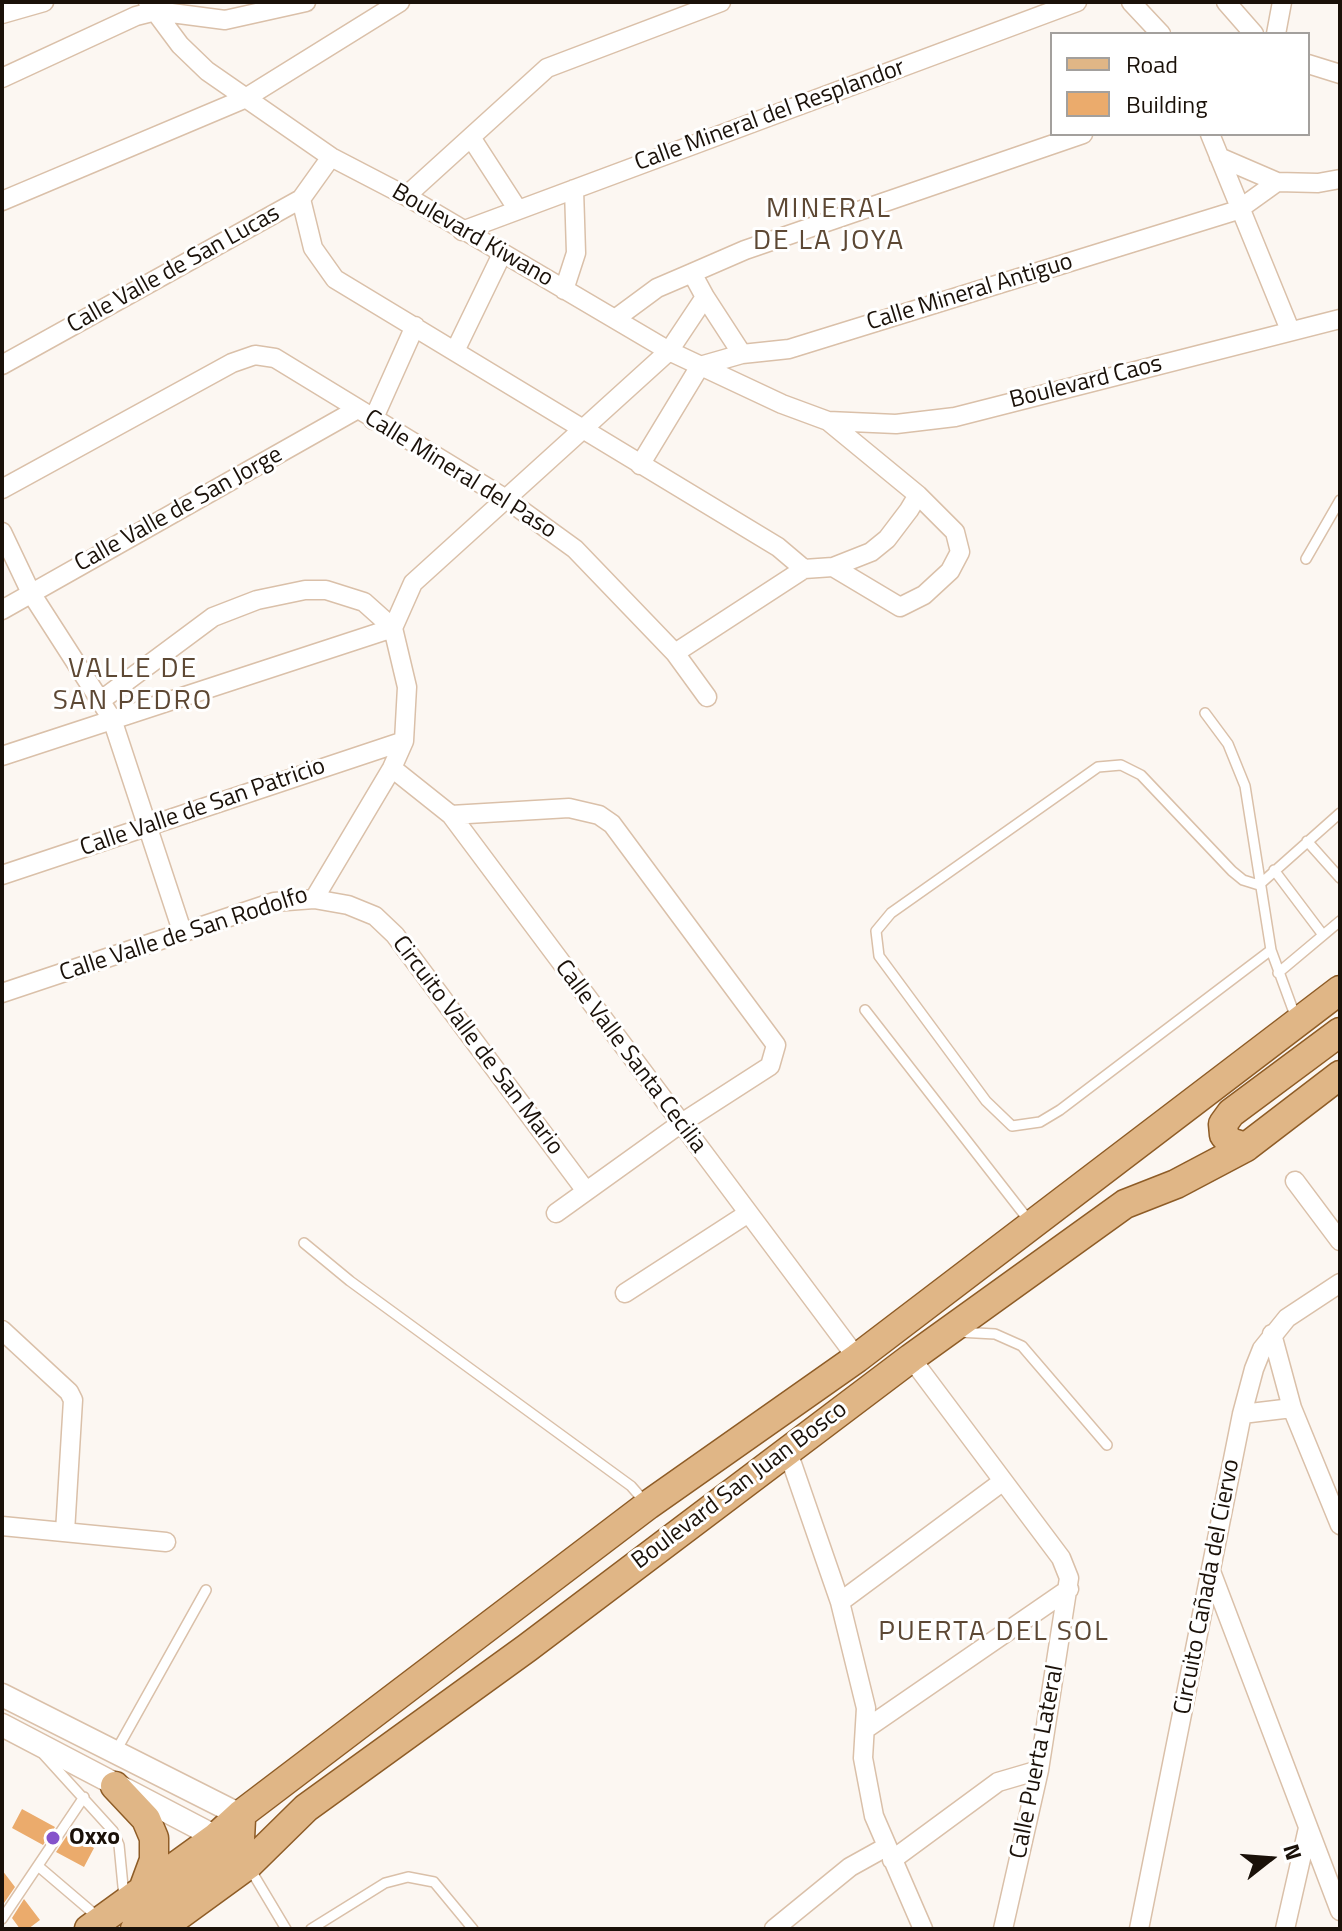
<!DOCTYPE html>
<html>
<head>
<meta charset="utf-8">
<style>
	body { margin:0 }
	#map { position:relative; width:1342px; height:1931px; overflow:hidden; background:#fcf7f2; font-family:"Titillium Web",sans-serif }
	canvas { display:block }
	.frame { position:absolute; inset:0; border:4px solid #1a1109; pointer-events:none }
	.legend { position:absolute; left:1050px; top:32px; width:260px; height:104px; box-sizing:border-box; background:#fff; border:2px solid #a3a09d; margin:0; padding:10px 14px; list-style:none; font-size:24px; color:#1a1109 }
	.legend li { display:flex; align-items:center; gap:16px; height:40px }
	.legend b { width:40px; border:2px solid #a3a09d }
	.north { position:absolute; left:1230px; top:1819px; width:80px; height:80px; -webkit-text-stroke:6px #fff; paint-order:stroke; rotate:73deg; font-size:22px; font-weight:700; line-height:32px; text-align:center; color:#1a1109 }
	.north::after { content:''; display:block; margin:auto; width:28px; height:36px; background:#1a1109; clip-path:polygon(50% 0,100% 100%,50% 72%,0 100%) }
</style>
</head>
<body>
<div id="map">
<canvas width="1342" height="1931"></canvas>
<div class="frame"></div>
<ul class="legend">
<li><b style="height:10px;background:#e0b686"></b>Road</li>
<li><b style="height:22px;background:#ebab6c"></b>Building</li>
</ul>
<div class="north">N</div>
</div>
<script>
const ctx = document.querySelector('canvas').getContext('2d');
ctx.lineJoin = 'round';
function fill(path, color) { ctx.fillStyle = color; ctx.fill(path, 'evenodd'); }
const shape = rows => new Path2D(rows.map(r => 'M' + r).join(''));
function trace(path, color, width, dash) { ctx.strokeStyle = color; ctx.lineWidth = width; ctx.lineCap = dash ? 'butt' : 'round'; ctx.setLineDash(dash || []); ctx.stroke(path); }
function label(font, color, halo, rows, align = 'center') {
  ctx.font = font + ' "Titillium Web",sans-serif'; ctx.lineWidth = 6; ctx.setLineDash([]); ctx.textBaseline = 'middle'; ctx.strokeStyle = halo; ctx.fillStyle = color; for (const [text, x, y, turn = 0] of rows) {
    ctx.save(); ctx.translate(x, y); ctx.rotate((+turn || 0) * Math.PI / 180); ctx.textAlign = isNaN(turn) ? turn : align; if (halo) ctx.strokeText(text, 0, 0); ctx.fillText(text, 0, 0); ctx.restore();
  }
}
fill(shape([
	[22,1809,55,1827,43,1845,12,1828],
	[68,1834,94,1848,84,1867,56,1852],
	[2,1870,15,1887,2,1906],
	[24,1899,40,1920,28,1929,20,1929,12,1918]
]), '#ebab6c');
const service = shape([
	[1306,559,1340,500],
	[1205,713,1228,744,1245,786,1271,950,1296,1018],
	[1307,841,1340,878],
	[1274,870,1323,935],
	[1271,950,1060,1110,1040,1122,1012,1126,986,1101,879,956,876,931,891,913,1098,767,1121,765,1141,775,1232,871,1243,880,1259,885,1340,813],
	[1278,973,1340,921],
	[865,1010,1030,1222],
	[304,1243,350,1281,631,1486,645,1502],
	[958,1332,995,1334,1022,1346,1107,1445],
	[116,1751,206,1590],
	[44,1755,113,1831,119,1845,124,1897],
	[38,1866,99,1918],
	[249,1867,286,1929],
	[2,1919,84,1797],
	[311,1929,385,1883,408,1877,434,1882,473,1929]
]);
const minor = shape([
	[148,2,180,45,207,71,331,157,406,196,669,351,782,404,828,421,896,424,955,417,1340,319],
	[1131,2,1161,34],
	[1226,2,1254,34],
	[2,14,44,2],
	[1276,34,1282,2],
	[1308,64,1340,74],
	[2,78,136,16,156,11,225,20,306,2],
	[1210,134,1290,330],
	[472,139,518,210],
	[1219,157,1277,182,1318,183,1340,179],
	[406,196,547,68,721,2],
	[301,199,313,248,335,279,778,547,804,569],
	[2,201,244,99,400,2],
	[462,231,1077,2],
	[564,290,576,253,574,189],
	[705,297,742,354],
	[615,319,657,288,692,273],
	[455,351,502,254],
	[2,365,301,199,331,157],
	[373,420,415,326],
	[640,465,700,366,742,354,789,349,1238,210,1277,182],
	[2,489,232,363,255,355,275,358,506,499,575,549,675,653,707,697],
	[2,532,31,593,112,719,182,931],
	[833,567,900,607,924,595,950,571,960,552,955,532,918,495],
	[2,610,356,410],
	[393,628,413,583,669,351,705,297,692,273,745,250,1083,134],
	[675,653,804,569,833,567,871,552,887,539,909,510,918,495,828,421],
	[100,701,213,617,257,600,305,590,326,590,364,602,393,628,407,687,404,741,392,768,314,899],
	[2,756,393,628],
	[392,768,451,815,857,1358],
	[451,815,569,808,599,815,612,824,776,1045,770,1066,680,1124,556,1213],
	[2,875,404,741],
	[2,993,274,902,314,899,348,905,375,916,395,935,586,1191],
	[1295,1181,1340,1241],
	[625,1293,747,1214],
	[2,1330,69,1392,73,1400,65,1532],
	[1272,1334,1292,1408,1340,1525],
	[911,1358,1061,1558,1069,1578,1039,1770,1003,1929],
	[1242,1414,1292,1408],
	[788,1452,840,1602,866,1708,863,1758,874,1816,923,1929],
	[2,1526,166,1542],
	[1212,1574,1340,1911],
	[840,1602,1002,1482],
	[867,1728,1069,1589],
	[892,1860,998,1782,1039,1770],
	[774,1929,850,1867,886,1847],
	[1139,1929,1242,1414,1254,1369,1262,1349,1287,1318,1340,1283],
	[1285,1929,1308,1828]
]);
const tertiary = shape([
	[2,1695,240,1815],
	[2,1725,216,1837]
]);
const primary = shape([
	[1246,1147,1230,1142,1224,1135,1223,1124,1231,1113,1340,1032],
	[115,1786,146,1819,154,1838,154,1860,144,1887],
	[89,1929,216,1837,240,1815,648,1505,857,1358,1340,990],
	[135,1929,218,1864,240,1839,241,1819],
	[160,1929,248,1865,306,1808,527,1648,911,1358,1125,1204,1176,1184,1246,1147,1340,1075]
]);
trace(service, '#dac0a9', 12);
trace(minor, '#dac0a9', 21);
trace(tertiary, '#dac0a9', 25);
trace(primary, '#8e5c26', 31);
trace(service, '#fff', 9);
trace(minor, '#fff', 18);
trace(tertiary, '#fff', 22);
trace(primary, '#e0b686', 28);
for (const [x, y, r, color] of [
	[53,1838,8,"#8553cb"]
]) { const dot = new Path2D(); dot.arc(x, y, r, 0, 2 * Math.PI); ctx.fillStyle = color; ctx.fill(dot); trace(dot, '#fff', 3); }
label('24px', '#1a1109', '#fff', [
	["Calle Mineral del Resplandor",770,116,-20],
	["Boulevard Kiwano",472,236,30],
	["Calle Valle de San Lucas",174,270,-29],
	["Calle Mineral Antiguo",970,293,-17],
	["Boulevard Caos",1086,383,-14],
	["Calle Mineral del Paso",460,475,32],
	["Calle Valle de San Jorge",179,510,-29],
	["Calle Valle de San Patricio",203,808,-19],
	["Calle Valle de San Rodolfo",184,935,-18],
	["Circuito Valle de San Mario",477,1046,53],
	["Calle Valle Santa Cecilia",630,1057,53],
	["Boulevard San Juan Bosco",740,1486,-37],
	["Circuito Cañada del Ciervo",1208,1587,-79],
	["Calle Puerta Lateral",1038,1762,-79]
]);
label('bold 24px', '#1a1109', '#fff', [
	["Oxxo",69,1838]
], 'left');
ctx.letterSpacing = '2px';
label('28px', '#5d4834', '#fff', [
	["MINERAL",829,210],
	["DE LA JOYA",829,242],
	["VALLE DE",133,670],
	["SAN PEDRO",133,702],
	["PUERTA DEL SOL",994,1633]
]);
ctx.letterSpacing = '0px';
</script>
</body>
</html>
